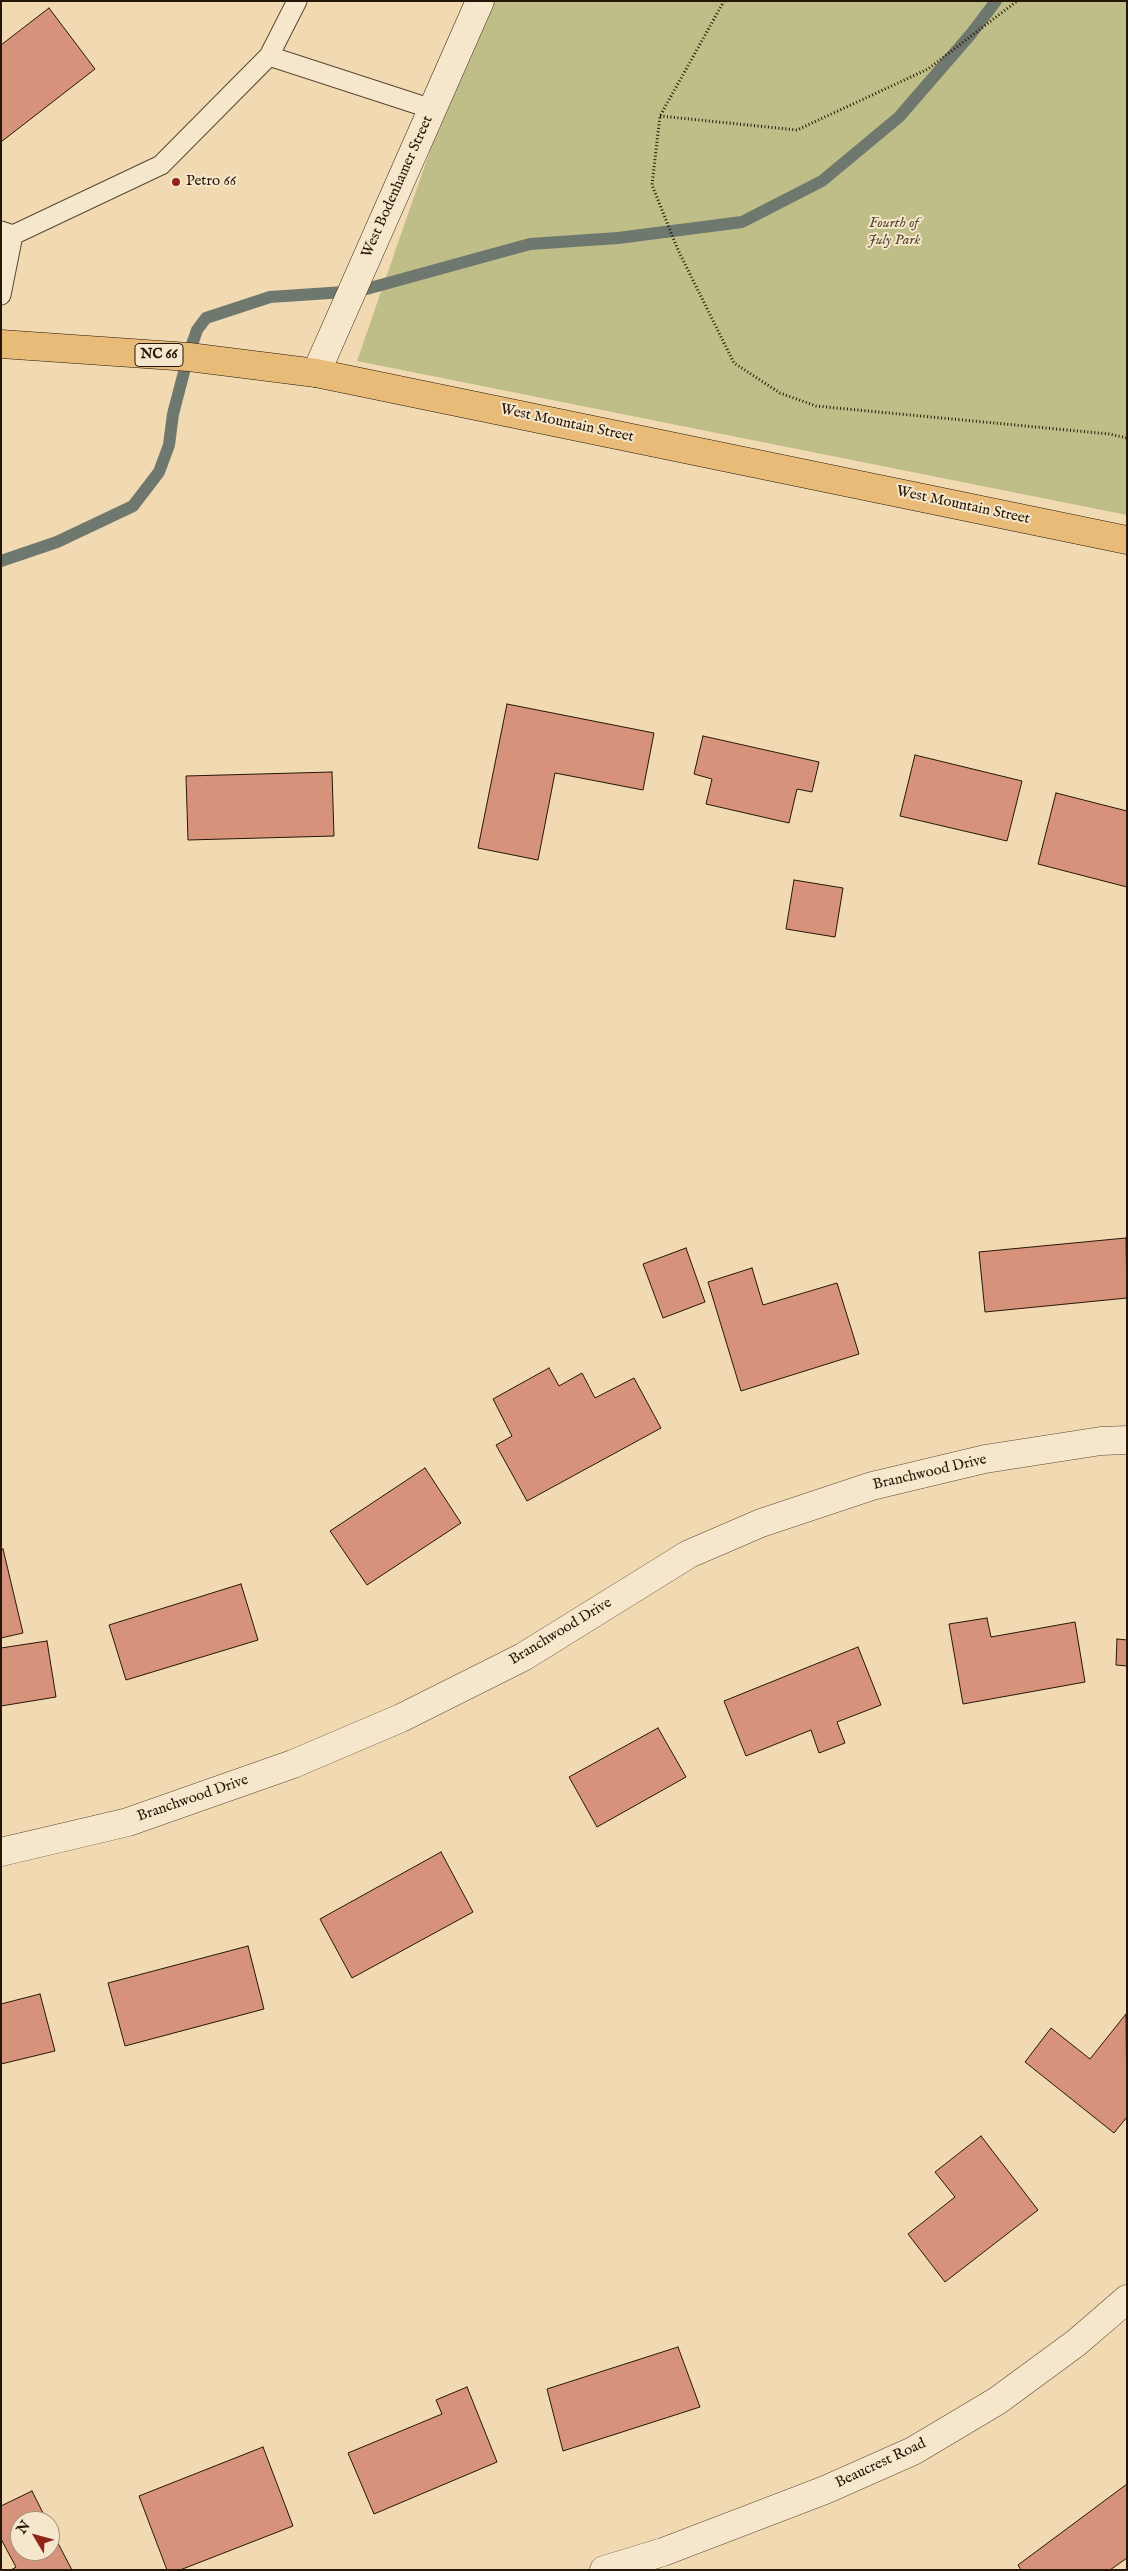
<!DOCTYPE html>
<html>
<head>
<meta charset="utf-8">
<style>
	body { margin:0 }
	#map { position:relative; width:1128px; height:2571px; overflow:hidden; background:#f1d9b1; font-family:"IM FELL English",serif }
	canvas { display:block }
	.frame { position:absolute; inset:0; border:2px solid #251707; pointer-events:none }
	.north { position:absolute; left:10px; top:2511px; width:50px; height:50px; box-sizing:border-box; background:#f6e6cc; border:1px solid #a2937d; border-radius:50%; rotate:307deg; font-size:14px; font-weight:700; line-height:20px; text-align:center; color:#251707 }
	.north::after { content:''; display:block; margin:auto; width:18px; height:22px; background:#8f2418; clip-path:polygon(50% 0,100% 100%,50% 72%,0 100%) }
</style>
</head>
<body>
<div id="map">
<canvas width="1128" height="2571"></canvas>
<div class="frame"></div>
<div class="north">N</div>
</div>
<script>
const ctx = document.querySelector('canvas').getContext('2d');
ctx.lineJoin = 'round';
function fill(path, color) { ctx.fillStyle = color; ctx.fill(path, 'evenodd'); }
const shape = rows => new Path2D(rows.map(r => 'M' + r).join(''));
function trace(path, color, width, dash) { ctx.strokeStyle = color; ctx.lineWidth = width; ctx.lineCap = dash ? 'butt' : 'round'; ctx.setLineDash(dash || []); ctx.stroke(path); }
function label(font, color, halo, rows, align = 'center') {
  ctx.font = font + ' "IM FELL English",serif'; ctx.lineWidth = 4; ctx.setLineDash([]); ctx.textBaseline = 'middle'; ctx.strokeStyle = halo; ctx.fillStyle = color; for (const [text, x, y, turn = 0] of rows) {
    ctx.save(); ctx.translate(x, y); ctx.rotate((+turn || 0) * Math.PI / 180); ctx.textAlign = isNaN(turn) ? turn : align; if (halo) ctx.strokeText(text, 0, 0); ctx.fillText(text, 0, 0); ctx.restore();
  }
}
fill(shape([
	[482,1,1127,1,1127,515,357,361]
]), '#c0be88');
trace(shape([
	[1,561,57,542,133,506,159,472,169,445,173,414,189,353,197,330,206,318,270,297,359,291,530,244,618,238,742,222,822,181,899,117,971,34,996,1]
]), '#6e786f', 12);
const building = shape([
	[49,8,95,69,1,142,1,45,49,8],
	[507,704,654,733,643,790,555,773,538,860,478,848,507,704],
	[703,736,819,762,812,792,797,789,789,823,706,804,712,779,694,774,703,736],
	[915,755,1022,781,1007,841,900,816,915,755],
	[332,772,334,836,188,840,186,776,332,772],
	[1056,793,1127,811,1127,887,1038,864,1056,793],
	[794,880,843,888,835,937,786,929,794,880],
	[1126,1238,1127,1298,985,1312,979,1252,1126,1238],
	[686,1248,705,1302,663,1318,643,1264,686,1248],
	[752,1268,763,1305,837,1283,859,1354,741,1391,708,1282,752,1268],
	[549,1368,559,1386,582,1373,595,1398,634,1378,661,1428,527,1501,496,1445,512,1436,493,1399,549,1368],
	[425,1468,461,1523,367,1585,330,1531,425,1468],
	[3,1549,23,1633,1,1638,1,1550,3,1549],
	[241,1584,258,1640,126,1680,109,1625,241,1584],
	[987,1618,991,1637,1075,1622,1085,1682,963,1704,949,1624,987,1618],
	[1117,1639,1127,1640,1127,1666,1116,1665,1117,1639],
	[47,1641,56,1697,1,1706,1,1648,47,1641],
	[858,1647,881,1705,837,1722,845,1743,819,1753,811,1730,746,1756,724,1701,858,1647],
	[658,1728,686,1777,597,1827,569,1777,658,1728],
	[441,1852,473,1912,352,1978,320,1919,441,1852],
	[248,1946,264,2009,125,2046,108,1983,248,1946],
	[40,1994,55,2051,1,2064,1,2004,40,1994],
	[1126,2014,1127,2117,1114,2133,1025,2062,1051,2028,1090,2059,1126,2014],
	[981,2136,1038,2210,945,2282,908,2234,955,2197,935,2172,981,2136],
	[678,2347,700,2407,563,2451,547,2389,678,2347],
	[467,2387,497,2462,374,2514,348,2453,442,2414,436,2400,467,2387],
	[263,2447,293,2526,180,2570,167,2570,139,2496,263,2447],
	[1127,2484,1127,2558,1110,2570,1021,2570,1018,2565,1127,2484],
	[32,2491,47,2521,20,2521,20,2551,50,2551,50,2528,72,2570,11,2570,16,2567,1,2539,1,2506,32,2491]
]);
fill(building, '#d7927c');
trace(building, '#251707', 1);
const lane = shape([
	[269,56,432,109],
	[1,231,13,235,161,165,269,56,297,1],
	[1,295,13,235]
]);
const street = shape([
	[1,1852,128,1822,293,1764,401,1718,523,1657,689,1554,761,1523,872,1486,985,1459,1101,1441,1127,1440],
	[604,2570,663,2552,825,2490,913,2451,997,2401,1076,2343,1127,2299]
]);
const secondary = shape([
	[316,373,480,1]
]);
const primary = shape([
	[1,344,189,357,316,373,1127,540]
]);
trace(lane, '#584832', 21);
trace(street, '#584832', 29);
trace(secondary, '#251707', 29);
trace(primary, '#251707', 29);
trace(shape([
	[724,1,660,116,652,185,678,250,734,363,780,393,816,406,1109,434,1127,438],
	[660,116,797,130,928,69,1017,1]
]), '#251707', 3, [1, 2.5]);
trace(lane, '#f6e6cc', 19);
trace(street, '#f6e6cc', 28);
trace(secondary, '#f6e6cc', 28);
trace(primary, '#e8bc78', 28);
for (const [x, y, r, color] of [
	[176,182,5,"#8f2418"]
]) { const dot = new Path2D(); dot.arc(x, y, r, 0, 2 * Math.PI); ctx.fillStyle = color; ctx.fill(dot); trace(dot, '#f6e6cc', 2); }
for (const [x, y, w] of [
	[159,355,48]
]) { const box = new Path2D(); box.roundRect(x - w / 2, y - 11.5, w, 23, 4); ctx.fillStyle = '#f6e6cc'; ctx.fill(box); trace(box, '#251707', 1); }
label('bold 14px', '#251707', null, [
	["NC 66",159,355]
]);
label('15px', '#251707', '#f6e6cc', [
	["Petro 66",186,182]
], 'left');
label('15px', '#251707', '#f6e6cc', [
	["West Bodenhamer Street",398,187,-66],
	["West Mountain Street",567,424,12],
	["West Mountain Street",963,506,12],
	["Branchwood Drive",930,1473,-13],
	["Branchwood Drive",561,1632,-31],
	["Branchwood Drive",193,1799,-19],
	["Beaucrest Road",881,2464,-25]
]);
label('italic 15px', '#54492e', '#f6e6cc', [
	["Fourth of",894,224],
	["July Park",894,241]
]);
</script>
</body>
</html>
